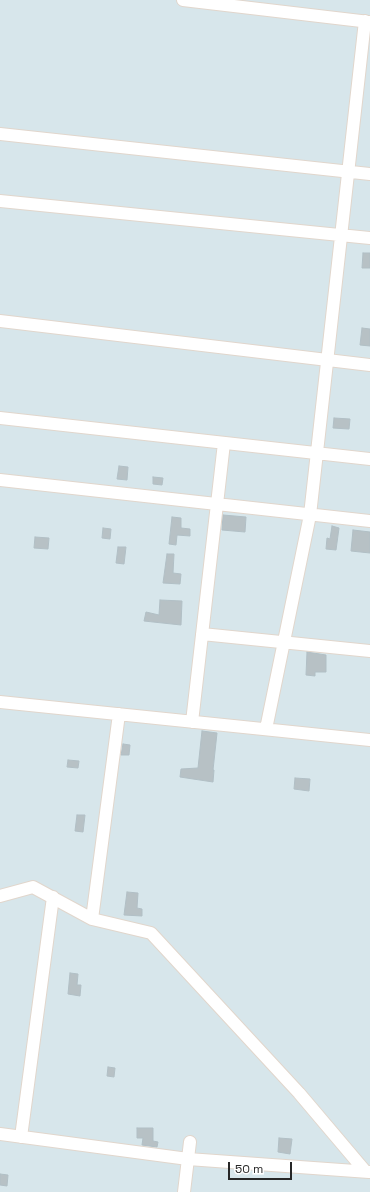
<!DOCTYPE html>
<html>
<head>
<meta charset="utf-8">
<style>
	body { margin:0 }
	#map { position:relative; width:370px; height:1192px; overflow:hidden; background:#d7e6eb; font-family:"Space Grotesk",sans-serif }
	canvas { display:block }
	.scale { position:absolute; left:228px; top:1162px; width:64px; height:18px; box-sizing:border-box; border:2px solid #272727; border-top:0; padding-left:5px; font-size:12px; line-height:14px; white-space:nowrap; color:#272727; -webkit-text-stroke:3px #fff; paint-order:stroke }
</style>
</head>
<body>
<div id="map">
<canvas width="370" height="1192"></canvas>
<div class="scale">50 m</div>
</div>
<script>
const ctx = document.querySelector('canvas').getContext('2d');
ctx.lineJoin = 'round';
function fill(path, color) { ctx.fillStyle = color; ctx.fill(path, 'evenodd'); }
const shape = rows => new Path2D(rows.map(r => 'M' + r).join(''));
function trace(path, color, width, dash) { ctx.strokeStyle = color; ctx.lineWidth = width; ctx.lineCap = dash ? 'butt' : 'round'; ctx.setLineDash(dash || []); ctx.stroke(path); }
const building = shape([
	[363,253,370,253,370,268,362,268,363,253],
	[362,328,370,329,370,346,360,345,362,328],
	[334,418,350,419,349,429,333,428,334,418],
	[119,466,128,467,127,480,117,479,119,466],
	[153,477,163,478,162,485,153,484,153,477],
	[223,515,246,517,245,532,222,530,223,515],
	[172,517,181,518,181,528,190,529,190,536,177,535,176,545,169,544,172,517],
	[332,526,339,528,336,550,326,549,327,538,330,539,332,526],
	[103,528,111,529,110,539,102,538,103,528],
	[353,530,370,532,370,553,351,551,353,530],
	[35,537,49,538,48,549,34,548,35,537],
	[118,547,126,547,124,564,116,563,118,547],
	[167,554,174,554,173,573,181,574,180,584,163,583,167,554],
	[160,600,182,601,181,625,144,621,146,612,159,615,160,600],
	[307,652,326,655,326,672,315,672,315,676,306,675,307,652],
	[202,731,217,733,213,770,214,770,213,782,180,777,181,769,198,768,202,731],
	[123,744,130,745,129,755,121,755,123,744],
	[68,760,79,761,78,768,67,767,68,760],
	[295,778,310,779,309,791,294,789,295,778],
	[77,815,85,815,83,832,75,831,77,815],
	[127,892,138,893,137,908,142,909,142,916,124,915,127,892],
	[70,973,78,974,77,985,81,985,80,996,68,994,70,973],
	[108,1067,115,1068,114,1077,107,1076,108,1067],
	[137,1128,153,1128,153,1141,158,1142,157,1147,142,1145,143,1138,137,1138,137,1128],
	[279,1138,292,1139,290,1154,278,1152,279,1138],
	[0,1174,8,1175,7,1186,0,1185,0,1174]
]);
fill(building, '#b7c1c5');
trace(building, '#b1bfc5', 1);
const minor = shape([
	[183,0,370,22],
	[0,134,370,174],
	[0,201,370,238],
	[0,321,370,365],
	[0,418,370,459],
	[0,480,370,521],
	[202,634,370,651],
	[0,702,370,740],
	[192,722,224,443],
	[266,729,310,515,365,21],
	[0,896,33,887,92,919,151,933,299,1093,365,1171],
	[92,919,119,714],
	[0,1134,188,1159,369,1172],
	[21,1137,53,897],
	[184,1192,190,1142]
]);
trace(minor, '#e1d6cc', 14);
trace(minor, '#fff', 12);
</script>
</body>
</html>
